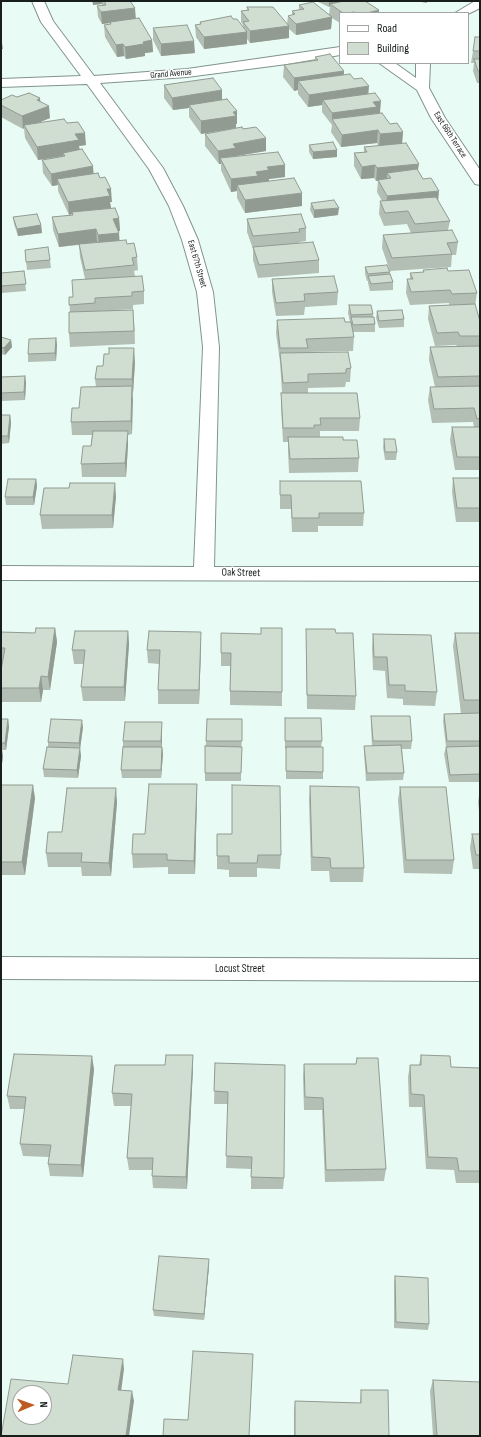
<!DOCTYPE html>
<html>
<head>
<meta charset="utf-8">
<style>
	body { margin:0 }
	#map { position:relative; width:481px; height:1437px; overflow:hidden; background:#e8fcf5; font-family:"Sofia Sans Condensed",sans-serif }
	canvas { display:block }
	.frame { position:absolute; inset:0; border:2px solid #171e1c; pointer-events:none }
	.legend { position:absolute; left:339px; top:12px; width:130px; height:52px; box-sizing:border-box; background:#fff; border:1px solid #a2a5a4; margin:0; padding:5px 7px; list-style:none; font-size:12px; color:#171e1c }
	.legend li { display:flex; align-items:center; gap:8px; height:20px }
	.legend b { width:20px; border:1px solid #a2a5a4 }
	.north { position:absolute; left:12px; top:1385px; width:40px; height:40px; box-sizing:border-box; background:#fff; border:1px solid #a2a5a4; border-radius:50%; rotate:88deg; font-size:11px; font-weight:700; line-height:16px; text-align:center; color:#171e1c }
	.north::after { content:''; display:block; margin:auto; width:14px; height:18px; background:#bd5a21; clip-path:polygon(50% 0,100% 100%,50% 72%,0 100%) }
</style>
</head>
<body>
<div id="map">
<canvas width="481" height="1437"></canvas>
<div class="frame"></div>
<ul class="legend">
<li><b style="height:5px;background:#fff"></b>Road</li>
<li><b style="height:11px;background:#d0ddd1"></b>Building</li>
</ul>
<div class="north">N</div>
</div>
<script>
const ctx = document.querySelector('canvas').getContext('2d');
ctx.lineJoin = 'round';
const shape = rows => new Path2D(rows.map(r => 'M' + r).join(''));
function trace(path, color, width, dash) { ctx.strokeStyle = color; ctx.lineWidth = width; ctx.lineCap = dash ? 'butt' : 'round'; ctx.setLineDash(dash || []); ctx.stroke(path); }
function fill(path, color) { ctx.fillStyle = color; ctx.fill(path, 'evenodd'); }
function label(font, color, halo, rows, align = 'center') {
  ctx.font = font + ' "Sofia Sans Condensed",sans-serif'; ctx.lineWidth = 3; ctx.setLineDash([]); ctx.textBaseline = 'middle'; ctx.strokeStyle = halo; ctx.fillStyle = color; for (const [text, x, y, turn = 0] of rows) {
    ctx.save(); ctx.translate(x, y); ctx.rotate((+turn || 0) * Math.PI / 180); ctx.textAlign = isNaN(turn) ? turn : align; if (halo) ctx.strokeText(text, 0, 0); ctx.fillText(text, 0, 0); ctx.restore();
  }
}
const minor = shape([
	[32,1,44,1,53,21,94,76,187,69,340,47,340,55,287,64,187,77,100,83,163,168,183,206,198,240,213,292,219,347,214,567,480,567,480,581,1,580,1,566,194,567,203,347,197,292,182,240,169,206,149,169,87,84,1,87,1,79,81,76,41,22,32,1],
	[475,1,480,1,480,8,468,14,455,13,475,1],
	[379,63,395,63,416,78,416,63,430,63,429,88,445,118,480,170,480,185,475,184,431,118,417,90,379,63],
	[1,957,480,959,480,981,1,979,1,957]
]);
trace(minor, '#81938d', 2);
fill(minor, '#fff');
fill(shape([
	[92,1,130,1,135,19,152,40,153,52,145,53,145,56,126,59,124,56,117,57,105,37,104,25,110,24,110,23,102,24,98,17,97,6,102,5,102,4,93,5],
	[316,1,340,1,340,2,344,1,369,1,367,2,379,10,379,13,340,13,340,23,332,18,331,29,296,35,289,29,289,38,250,43,247,39,247,44,204,49,196,37,195,25,200,24,200,22,233,19,243,27,243,25,241,22,241,11,247,10,247,7,287,24,288,16,292,15,292,11,299,10,299,5,329,15,330,6,329,7],
	[418,1,430,1,425,3],
	[153,28,195,53,161,56,153,40],
	[480,37,480,83,477,83,473,71,474,63,471,63,473,51],
	[315,57,344,71,344,75,368,94,380,113,376,114,390,124,403,132,402,143,423,179,438,200,450,221,448,230,458,242,456,255,452,255,451,267,390,271,382,248,383,235,411,233,407,224,384,226,379,214,380,201,382,201,377,192,378,180,376,181,374,178,361,179,354,166,354,153,364,152,364,147,378,146,377,143,341,147,331,132,332,125,322,112,322,105,308,107,298,94,298,90,294,91,283,77,284,65,315,61],
	[480,83,480,94,479,92],
	[164,85,222,99,237,124,236,124,236,128,201,134,189,117,189,108,173,110,164,98],
	[17,97,40,98,40,101,50,118,37,123,67,123,86,145,79,146,80,150,93,166,93,174,112,202,110,202,111,208,119,218,120,231,118,231,119,240,127,244,137,257,138,270,134,271,135,276,144,291,144,304,133,305,133,309,116,310,133,310,135,344,70,347,69,333,70,312,69,297,73,297,85,279,80,257,79,245,59,247,53,230,52,217,72,215,72,214,69,215,58,191,58,185,52,186,43,173,42,160,63,156,38,160,25,138,24,128,23,129,1,117,1,100],
	[205,134,266,151,236,156,285,165,285,177,269,179,269,181,302,206,245,213,237,198,237,191,231,192,221,170,221,164,219,164,205,146],
	[309,145,337,150,337,157,313,159,309,152],
	[311,203,338,215,314,218,310,210],
	[13,217,41,225,42,233,18,236,14,224],
	[247,219,306,228,306,241,300,242,299,243,319,260,319,273,258,278,253,260,253,249,247,232],
	[25,250,50,260,51,268,27,270],
	[365,267,390,272,390,274,393,282,393,290,370,291,368,283,368,281,367,281,365,274],
	[423,270,448,271,477,293,475,306,480,321,480,470,455,470,450,440,452,427,474,427,473,422,432,423,428,400,430,387,435,387,429,360,430,347,457,346,456,345,435,346,428,319,429,306,449,305,449,303,410,305,406,293,407,279,410,279,410,273,423,273],
	[24,271,26,291,1,293,1,273],
	[272,279,338,292,337,305,305,307,304,315,276,316,272,292],
	[349,305,373,314,373,317,375,324,375,332,353,332,354,337,353,351,308,352,351,368,350,382,346,382,345,387,308,388,308,393,360,418,359,431,320,431,320,437,343,440,359,458,358,472,289,473,288,451,288,442,283,442,281,407,281,393,282,393,280,362,276,333,277,320,350,322,348,313],
	[377,311,404,319,404,327,379,328,376,318],
	[1,337,11,340,12,347,5,355,1,354],
	[56,338,57,345,56,361,28,362,28,354],
	[135,362,133,393,132,393,132,434,128,435,128,445,126,477,82,477,81,464,91,446,92,435,72,435,71,422,79,408,96,387,95,379,103,366],
	[25,376,26,383,25,400,1,401,1,377],
	[1,415,10,415,11,423,9,443,1,444],
	[384,439,397,452,396,460,385,460,383,447],
	[453,478,480,478,480,522,456,522,452,492],
	[36,479,37,486,34,505,6,505,5,497],
	[280,481,364,513,363,526,318,526,318,532,292,532,291,509,280,509],
	[116,496,113,528,42,529,40,515],
	[55,628,57,642,50,690,43,690,41,702,1,702,1,670,2,662,1,662,1,632,35,633],
	[306,629,336,633,356,696,355,710,307,709,306,642],
	[128,631,129,644,125,701,83,701,81,687,84,664,74,664,72,650],
	[221,633,282,692,282,706,230,705,230,666,221,666],
	[455,633,480,633,480,782,449,782,444,754,446,747,443,721,444,714,461,714,453,646],
	[373,634,437,692,435,706,403,705,403,699,387,698,385,671,373,670,372,648],
	[201,646,199,704,158,704,158,690,159,664,148,663,147,650],
	[371,716,412,741,411,749,402,749,404,773,403,780,366,781,364,753,364,746,372,746,371,724],
	[285,718,322,741,321,747,323,772,323,779,286,779,286,749,285,749],
	[1,719,8,719,9,727,6,750,2,750,3,757,1,770],
	[242,719,241,781,205,781,205,773,206,741],
	[83,727,80,749,81,756,78,778,44,777,43,769,48,748,48,742],
	[162,729,162,747,163,754,161,778,122,778,121,770,123,747,123,741],
	[197,784,197,797,195,874,168,874,168,867,133,868,132,854,145,834],
	[1,785,35,798,25,875,1,875],
	[310,786,364,868,363,882,330,882,329,871,311,871,309,800],
	[400,787,454,860,452,874,404,873,398,800],
	[480,790,480,819,478,802],
	[117,802,111,876,82,876,81,867,48,867,46,853,62,832],
	[217,834,281,855,280,869,257,868,257,877,229,877,229,870,217,869],
	[472,834,480,834,480,869,473,869,470,848],
	[421,1055,451,1067,480,1068,480,1183,456,1183,454,1170,426,1169,422,1107,409,1107,408,1077,410,1065,419,1065],
	[357,1058,386,1169,384,1181,325,1182,322,1110,304,1110,303,1077,304,1064,356,1064],
	[215,1063,284,1178,283,1189,251,1189,251,1169,226,1168,228,1104,214,1104],
	[193,1068,187,1189,153,1188,152,1176,152,1170,129,1170,127,1158,131,1106,114,1106,112,1093],
	[94,1069,83,1177,50,1176,48,1164,49,1157,23,1156,20,1144,25,1109,10,1109,7,1096],
	[209,1266,204,1320,154,1316,153,1310],
	[395,1276,429,1324,428,1330,394,1328,394,1282],
	[433,1380,480,1436,433,1436,430,1391],
	[361,1390,389,1436,294,1436,294,1411,295,1401,360,1403]
]), '#b3beb4');
fill(shape([
	[93,1,102,1,102,4,93,5],
	[329,1,340,1,340,3,330,4,330,6,329,7],
	[425,1,430,1,425,3],
	[135,8,136,20,102,24,101,12],
	[379,10,379,13,367,13],
	[332,17,331,29,296,35,296,24],
	[289,26,289,38,250,43,250,31],
	[247,32,247,44,204,49,204,37],
	[1,37,3,49,1,49],
	[152,40,153,52,145,53,145,56,126,59,125,47,143,42],
	[194,41,195,53,161,56,161,44],
	[123,44,124,56,117,57,116,45],
	[344,71,343,83,298,81,298,90,294,91,294,78],
	[369,86,368,98,323,100,322,105,308,107,309,95],
	[222,90,222,102,189,105,189,108,173,110,172,98],
	[40,98,41,109,49,106,50,118,26,128,24,125,24,128,23,129,22,116,37,100],
	[381,101,380,113,332,119,332,125,332,113,373,102],
	[237,111,237,124,236,124,236,128,201,134,201,121],
	[378,130,377,143,341,147,342,135],
	[403,132,402,144,379,147,380,134],
	[85,133,86,145,79,146,80,153,63,153,63,156,38,160,37,147,75,134],
	[266,138,266,151,236,156,220,158,221,164,219,164,218,151,233,144],
	[337,150,337,157,313,159,313,152],
	[419,164,417,176,391,178,387,173,387,179,376,181,377,168],
	[285,165,285,177,269,179,269,183,237,185,237,191,231,192,231,179,256,172,267,167],
	[375,165,374,178,361,179,362,167],
	[93,166,94,178,57,179,58,185,52,186,51,174],
	[107,189,111,189,112,202,110,202,111,208,72,212,72,214,69,215,68,202],
	[439,191,438,203,386,209,387,196],
	[302,193,302,206,245,213,245,200],
	[339,208,338,215,314,218,314,210],
	[119,218,120,231,114,232,113,219],
	[41,225,42,233,18,236,17,229],
	[96,229,97,242,59,247,58,234],
	[119,233,120,246,99,248,98,235],
	[133,310,134,323,135,344,134,331],
	[56,338,57,345,56,361,55,353],
	[11,340,12,347,5,355,4,348],
	[134,348,135,362,133,393,132,379],
	[25,376,26,383,25,400,24,392],
	[132,386,133,400,132,434,131,421],
	[10,415,11,423,9,443,8,436],
	[128,431,128,445,126,477,125,463],
	[36,479,37,486,34,505,33,497],
	[115,483,116,496,113,528,112,515],
	[55,628,57,642,50,690,48,677],
	[128,631,129,644,125,701,124,687],
	[201,632,201,646,199,704,199,690],
	[41,676,43,690,41,702,39,688],
	[8,719,9,727,6,750,5,743],
	[82,720,83,727,80,749,81,756,78,778,77,770,80,750,79,743],
	[162,722,162,749,161,741],
	[162,747,163,754,161,778,161,770],
	[2,749,3,757,1,770,1,754],
	[197,784,197,797,195,874,194,861],
	[33,785,35,798,25,875,22,862],
	[116,788,117,802,111,876,109,863],
	[193,1055,193,1068,187,1189,186,1177],
	[92,1056,94,1069,83,1177,81,1165],
	[209,1259,209,1266,204,1320,204,1314],
	[123,1359,124,1369,120,1400,118,1390],
	[132,1391,134,1401,129,1436,126,1436]
]), '#929b92');
const building = shape([
	[104,1,130,1,135,8,101,12,97,6,106,5,104,1],
	[344,1,365,1,379,10,367,13,356,13,354,12,348,13,343,13,330,4,344,1],
	[313,2,332,17,296,24,288,16,295,14,292,11,304,9,299,5,313,2],
	[247,7,273,7,289,26,250,31,243,22,249,21,241,11,249,10,247,7],
	[231,16,233,19,237,19,247,32,204,37,195,25,201,24,200,22,231,16],
	[139,18,152,40,143,42,144,44,125,47,123,44,116,45,104,25,111,24,110,22,139,18],
	[187,25,194,41,161,44,153,28,187,25],
	[475,37,480,37,480,51,473,51,475,37],
	[330,54,344,71,294,78,284,65,318,60,315,57,330,54],
	[474,59,480,59,480,71,478,71,474,59],
	[350,74,354,79,362,78,369,86,309,95,298,81,350,74],
	[213,78,222,90,172,98,164,85,213,78],
	[29,93,40,98,37,100,49,106,22,116,1,105,1,100,12,95,17,97,29,93],
	[375,93,381,101,373,102,377,107,332,113,323,100,375,93],
	[227,99,237,111,233,112,236,116,201,121,189,105,227,99],
	[382,113,390,124,397,123,403,132,380,134,378,130,342,135,332,119,382,113],
	[64,119,67,123,78,122,85,133,75,134,79,140,37,147,24,125,64,119],
	[242,127,243,129,256,127,266,138,233,144,236,148,218,151,205,134,242,127],
	[333,142,337,150,313,152,309,145,333,142],
	[406,143,419,164,377,168,375,165,362,167,354,153,367,152,364,147,406,143],
	[82,149,93,166,51,174,42,160,65,156,63,153,82,149],
	[278,152,285,165,267,167,269,170,256,172,258,176,231,179,220,158,278,152],
	[417,169,423,179,431,178,439,191,387,196,378,180,391,178,387,173,417,169],
	[98,173,100,178,105,177,111,189,107,189,110,196,68,202,57,179,98,173],
	[294,178,302,193,245,200,237,185,294,178],
	[436,197,450,221,415,224,408,211,385,213,380,201,436,197],
	[334,200,339,208,314,210,311,203,334,200],
	[115,208,119,218,113,219,119,233,98,235,96,229,58,234,52,217,73,215,72,212,115,208],
	[37,214,41,225,17,229,13,217,37,214],
	[301,214,306,228,299,229,300,232,253,236,247,219,301,214],
	[452,230,458,242,447,243,452,254,392,258,383,235,452,230],
	[126,240,127,244,134,243,137,257,132,258,134,265,85,270,79,244,126,240],
	[313,242,319,260,259,265,253,247,313,242],
	[48,247,50,260,26,262,25,250,48,247],
	[387,265,390,272,368,274,365,267,387,265],
	[447,268,448,271,469,270,477,293,452,294,450,290,411,292,407,279,413,279,410,273,424,272,423,270,447,268],
	[24,271,26,284,1,286,1,273,24,271],
	[390,274,393,282,371,284,368,276,390,274],
	[142,276,144,291,132,292,132,296,95,298,95,303,69,305,69,297,73,297,72,280,142,276],
	[334,276,338,292,304,294,305,301,276,303,272,279,334,276],
	[475,304,480,321,480,336,460,336,458,332,437,333,429,306,475,304],
	[349,305,371,305,373,314,351,315,349,305],
	[133,310,134,331,69,333,69,312,133,310],
	[402,310,404,319,379,321,377,311,402,310],
	[351,317,374,317,375,324,353,325,351,317],
	[344,318,345,322,351,322,354,337,306,339,308,348,280,348,277,320,344,318],
	[1,337,11,340,4,348,1,347,1,337],
	[56,338,55,353,28,354,29,339,56,338],
	[480,346,480,376,438,377,430,347,480,346],
	[109,348,134,348,132,379,95,379,97,366,103,366,104,354,109,354,109,348],
	[348,352,351,368,346,369,346,373,308,374,308,382,283,383,280,353,348,352],
	[25,376,24,392,1,393,1,377,25,376],
	[132,386,131,421,71,422,72,408,79,408,81,387,132,386],
	[480,386,480,418,477,419,474,408,434,409,430,387,480,386],
	[281,393,357,393,360,418,320,418,321,425,314,425,314,428,283,428,281,393],
	[1,415,10,415,8,436,1,436,1,415],
	[452,427,480,427,480,457,457,457,452,427],
	[93,431,128,431,125,463,81,464,83,446,91,446,93,431],
	[288,437,343,437,343,440,357,440,359,458,290,459,288,437],
	[384,439,395,439,397,452,385,452,384,439],
	[453,478,480,478,480,508,457,508,453,478],
	[8,479,36,479,33,497,5,497,8,479],
	[280,481,361,481,364,513,319,513,319,518,292,518,291,495,280,495,280,481],
	[70,483,115,483,112,515,40,515,44,488,69,488,70,483],
	[36,628,55,628,48,677,41,676,39,688,1,688,1,670,5,648,1,648,1,632,35,633,36,628],
	[261,628,282,628,282,692,230,691,231,653,221,653,221,633,261,634,261,628],
	[306,629,335,629,336,633,353,633,356,696,307,695,306,629],
	[75,631,128,631,124,687,81,687,85,650,72,650,75,631],
	[149,631,201,632,199,690,158,690,160,650,147,650,149,631],
	[455,633,480,633,480,700,464,700,455,633],
	[373,634,431,635,437,692,405,691,405,685,389,685,387,657,374,657,373,634],
	[480,713,480,741,447,741,444,714,480,713],
	[371,716,410,716,412,741,373,741,371,716],
	[285,718,321,718,322,741,285,741,285,718],
	[1,719,8,719,5,743,1,743,1,719],
	[51,719,82,720,79,743,48,742,51,719],
	[207,719,242,719,242,741,206,741,207,719],
	[125,722,162,722,161,741,123,741,125,722],
	[401,745,404,773,367,773,364,746,401,745],
	[205,746,242,747,241,773,205,773,205,746],
	[480,746,480,774,450,775,446,747,480,746],
	[47,747,80,748,77,770,43,769,47,747],
	[123,747,162,747,161,770,121,770,123,747],
	[286,747,323,747,323,772,286,771,286,747],
	[149,784,197,784,194,861,167,860,167,854,132,854,133,834,145,834,149,784],
	[1,785,33,785,22,862,1,862,1,785],
	[232,785,280,786,281,855,258,855,257,863,229,863,229,856,217,856,217,834,232,834,232,785],
	[310,786,359,787,364,868,331,868,330,858,312,857,310,786],
	[400,787,446,787,454,860,406,860,400,787],
	[67,788,116,788,109,863,81,862,82,853,46,853,48,832,62,832,67,788],
	[472,834,480,834,480,855,476,855,472,834],
	[14,1054,92,1056,81,1165,48,1164,51,1145,20,1144,26,1097,7,1096,14,1054],
	[166,1055,193,1055,186,1177,152,1176,153,1158,127,1158,132,1094,112,1093,115,1065,165,1065,166,1055],
	[421,1055,450,1056,451,1067,480,1068,480,1171,459,1171,457,1158,428,1157,424,1095,411,1094,410,1065,421,1065,421,1055],
	[357,1058,378,1058,386,1169,326,1170,323,1098,305,1097,304,1064,356,1064,357,1058],
	[215,1063,285,1065,284,1178,251,1177,252,1157,226,1156,228,1092,214,1091,215,1063],
	[159,1256,209,1259,204,1314,153,1310,159,1256],
	[395,1276,428,1278,429,1324,396,1322,395,1276],
	[193,1351,253,1354,249,1436,163,1436,164,1419,188,1420,193,1351],
	[73,1355,123,1359,118,1390,132,1391,126,1436,1,1436,11,1379,68,1384,73,1355],
	[20,1393,44,1393,44,1417,20,1417,20,1393],
	[433,1380,480,1382,480,1436,437,1436,433,1380],
	[361,1390,388,1390,389,1436,295,1436,295,1401,361,1403,361,1390]
]);
fill(building, '#d0ddd1');
trace(building, '#929b92', 1);
label('9px', '#171e1c', '#fff', [
	["Grand Avenue",171,74,-5],
	["East 66th Terrace",450,135,57],
	["East 67th Street",197,264,74]
]);
label('11px', '#171e1c', '#fff', [
	["Oak Street",241,573,1],
	["Locust Street",240,969]
]);
</script>
</body>
</html>
